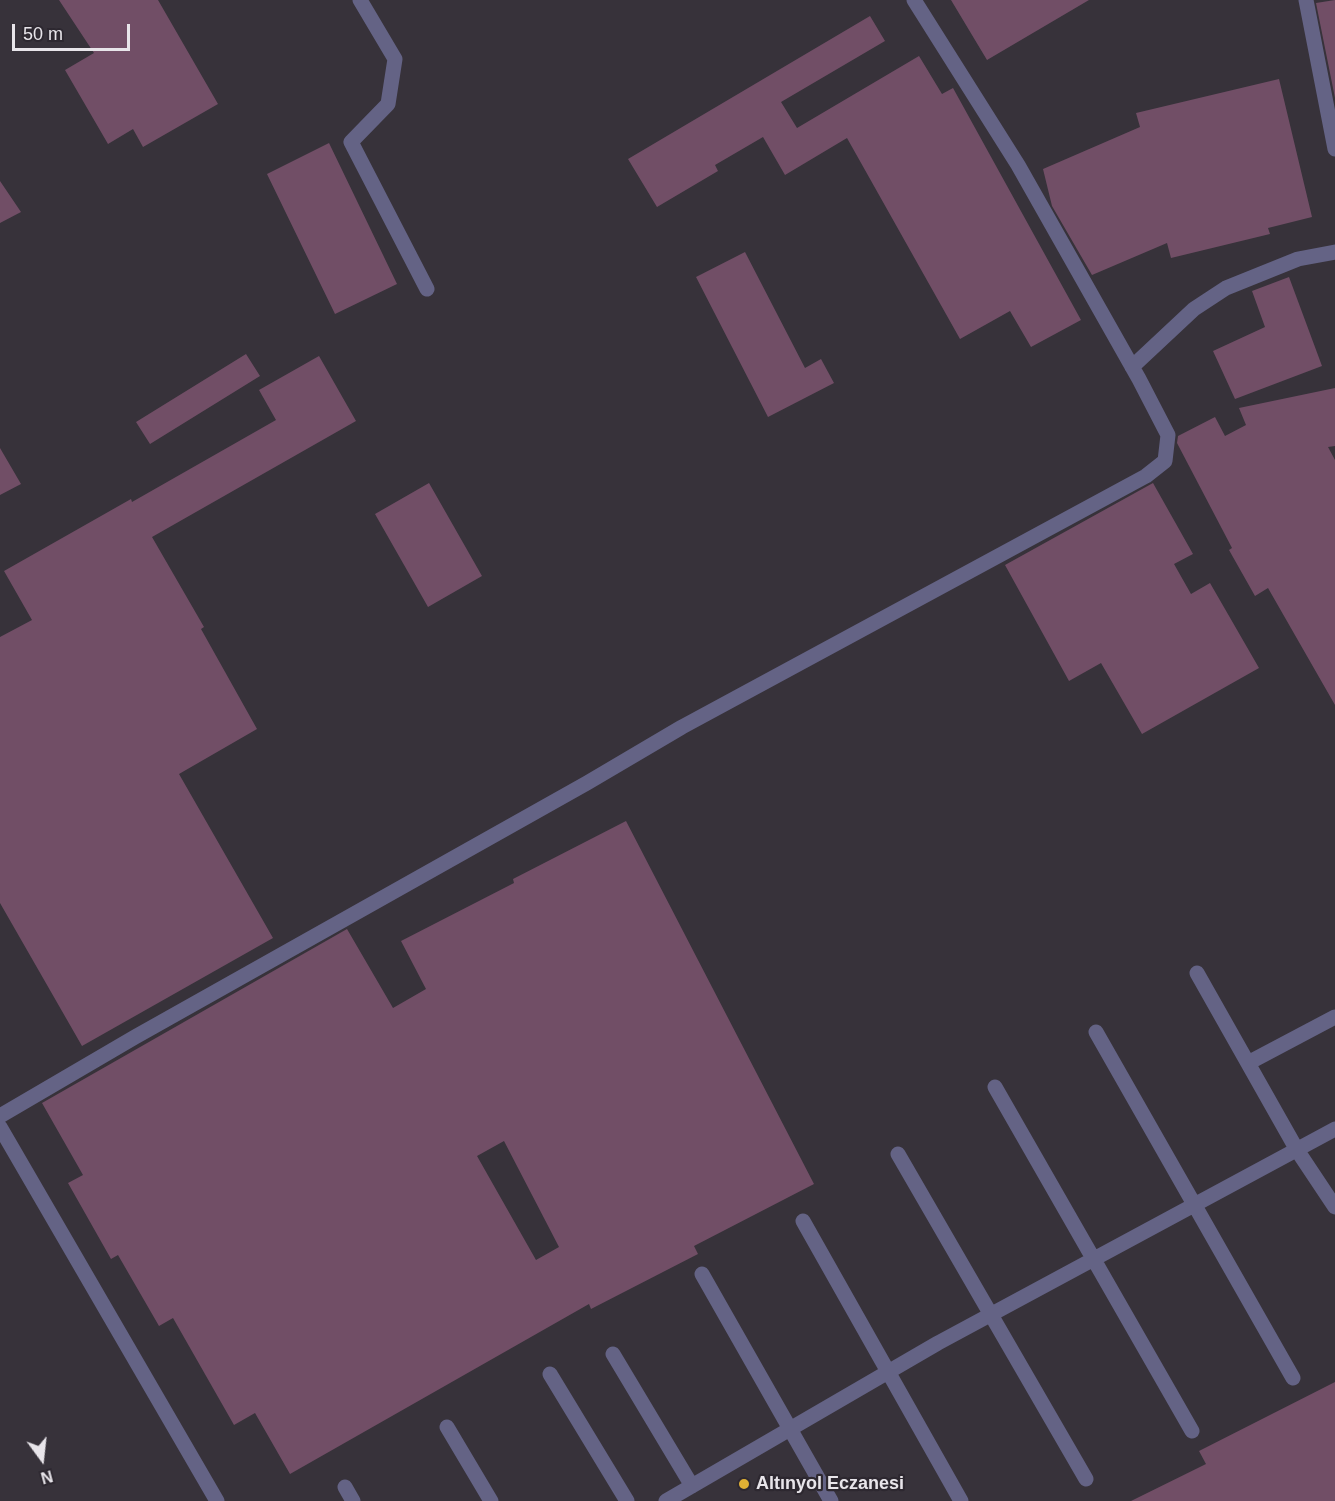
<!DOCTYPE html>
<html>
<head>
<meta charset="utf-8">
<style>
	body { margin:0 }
	#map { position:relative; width:1335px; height:1501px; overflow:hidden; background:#37323a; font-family:Arial,sans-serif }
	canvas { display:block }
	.north { position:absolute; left:12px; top:1429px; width:60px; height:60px; -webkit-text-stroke:4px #2d2830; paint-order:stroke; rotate:165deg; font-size:16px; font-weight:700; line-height:24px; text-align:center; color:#e8e5ea }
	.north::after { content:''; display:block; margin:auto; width:21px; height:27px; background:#e8e5ea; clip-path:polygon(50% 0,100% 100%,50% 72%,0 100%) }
	.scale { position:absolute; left:12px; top:24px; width:118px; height:27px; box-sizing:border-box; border:3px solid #e8e5ea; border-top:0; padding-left:8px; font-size:18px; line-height:21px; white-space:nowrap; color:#e8e5ea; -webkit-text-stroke:4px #2d2830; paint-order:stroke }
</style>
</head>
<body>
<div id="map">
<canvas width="1335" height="1501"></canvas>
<div class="north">N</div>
<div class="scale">50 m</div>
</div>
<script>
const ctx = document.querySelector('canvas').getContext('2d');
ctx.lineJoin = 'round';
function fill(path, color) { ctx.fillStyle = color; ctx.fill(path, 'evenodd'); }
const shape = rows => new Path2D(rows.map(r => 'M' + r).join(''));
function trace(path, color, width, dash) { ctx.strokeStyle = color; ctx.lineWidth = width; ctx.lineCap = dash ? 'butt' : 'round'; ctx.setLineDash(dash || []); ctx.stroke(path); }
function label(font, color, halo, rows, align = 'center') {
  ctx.font = font + ' Arial,sans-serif'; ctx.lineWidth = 4.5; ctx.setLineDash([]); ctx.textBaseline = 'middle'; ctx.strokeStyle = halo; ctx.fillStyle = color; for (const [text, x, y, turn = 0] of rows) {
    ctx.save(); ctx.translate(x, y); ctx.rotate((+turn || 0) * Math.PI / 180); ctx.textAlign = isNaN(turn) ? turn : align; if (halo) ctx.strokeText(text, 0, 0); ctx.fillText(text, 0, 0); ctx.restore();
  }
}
fill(shape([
	[59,0,158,0,218,104,143,147,133,129,108,144,65,70,94,53],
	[951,0,1089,0,987,60],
	[1335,0,1335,98,1316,3],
	[870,16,885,41,781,102,797,128,919,56,942,94,953,88,1081,320,1031,347,1010,311,960,339,847,138,785,175,763,137,715,165,718,171,657,207,628,159],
	[1279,79,1312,217,1268,228,1270,234,1171,258,1167,243,1092,275,1052,206,1043,169,1140,127,1136,113],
	[329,143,397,284,335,314,267,174],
	[0,181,21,212,0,223],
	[745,252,805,368,821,359,834,383,768,417,696,277],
	[1289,277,1322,366,1235,399,1213,351,1265,327,1252,291],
	[246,354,260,376,150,444,136,422],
	[319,356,356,421,152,537,204,627,201,629,257,729,179,774,273,938,82,1046,0,903,0,637,32,620,4,571,131,499,132,502,276,420,259,390],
	[1335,388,1335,446,1328,447,1335,460,1335,705,1268,588,1255,596,1229,550,1232,548,1177,443,1178,436,1215,417,1225,436,1246,425,1239,408],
	[0,448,21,484,0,495],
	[429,483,482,576,428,607,375,514],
	[1153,483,1193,554,1174,564,1191,594,1210,583,1259,668,1142,734,1101,663,1069,681,1005,565],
	[626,821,814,1184,694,1246,698,1254,591,1309,589,1304,290,1474,255,1413,234,1425,173,1318,159,1326,118,1255,111,1259,68,1183,83,1175,42,1103,347,929,393,1008,426,989,401,941,514,883,513,879],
	[504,1141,559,1247,536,1260,477,1156],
	[1335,1382,1335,1501,1131,1501,1206,1464,1199,1451]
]), '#714e66');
trace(shape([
	[360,0,395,59,388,104,351,142,427,289],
	[1306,0,1335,149],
	[1132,367,1194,309,1226,288,1298,259,1335,252],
	[1197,973,1297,1150,1335,1207],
	[1096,1032,1293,1378],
	[1248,1063,1335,1017],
	[995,1087,1192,1431],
	[0,1116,135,1037,587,783,682,727,1146,476,1165,461,1168,435,1139,379,1018,165,914,0],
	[0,1127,217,1501],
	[898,1154,1086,1479],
	[803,1221,961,1501],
	[702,1274,831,1501],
	[613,1354,692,1486],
	[550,1374,627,1501],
	[447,1427,491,1501],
	[345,1487,353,1501],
	[666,1501,938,1343,1335,1129]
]), '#646385', 15);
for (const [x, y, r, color] of [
	[744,1484,6,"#e0b034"]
]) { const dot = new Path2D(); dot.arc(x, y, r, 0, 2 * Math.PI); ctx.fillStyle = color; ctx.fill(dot); trace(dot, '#2d2830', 2); }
label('bold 18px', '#e8e5ea', '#2d2830', [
	["Altınyol Eczanesi",756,1484]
], 'left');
</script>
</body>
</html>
